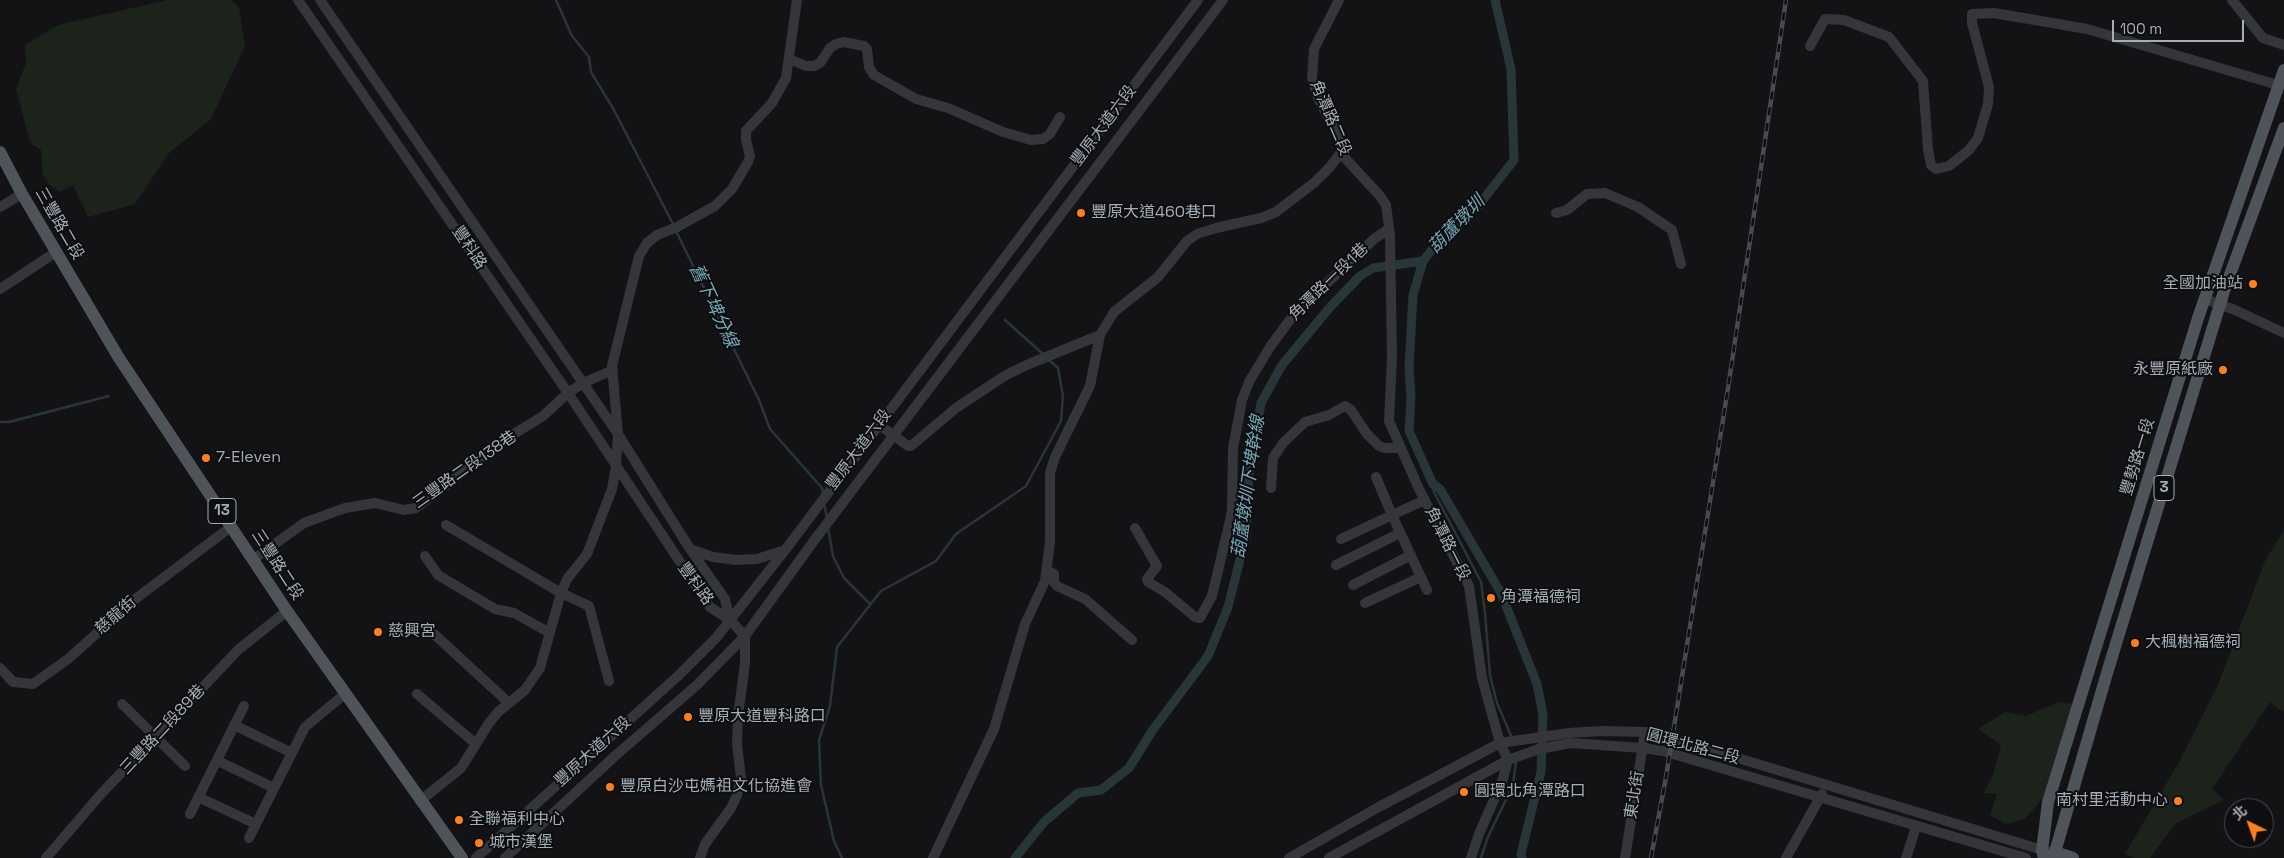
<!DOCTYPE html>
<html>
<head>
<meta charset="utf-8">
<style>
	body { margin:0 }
	#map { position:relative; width:2284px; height:858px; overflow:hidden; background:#131315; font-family:"Space Grotesk","Noto Sans TC",sans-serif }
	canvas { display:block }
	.north { position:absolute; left:2224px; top:798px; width:50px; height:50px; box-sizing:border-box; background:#0e0e10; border:1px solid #4a4e53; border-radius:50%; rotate:318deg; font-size:14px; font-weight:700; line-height:20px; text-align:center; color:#a3aeb7 }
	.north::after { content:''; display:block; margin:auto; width:18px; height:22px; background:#ff8021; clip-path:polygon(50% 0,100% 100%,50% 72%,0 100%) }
	.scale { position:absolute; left:2112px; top:20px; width:132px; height:22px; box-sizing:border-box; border:2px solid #a3aeb7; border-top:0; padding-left:6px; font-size:15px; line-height:18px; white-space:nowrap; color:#a3aeb7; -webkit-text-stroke:4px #0e0e10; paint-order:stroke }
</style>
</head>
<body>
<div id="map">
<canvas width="2284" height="858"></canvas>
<div class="north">北</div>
<div class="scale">100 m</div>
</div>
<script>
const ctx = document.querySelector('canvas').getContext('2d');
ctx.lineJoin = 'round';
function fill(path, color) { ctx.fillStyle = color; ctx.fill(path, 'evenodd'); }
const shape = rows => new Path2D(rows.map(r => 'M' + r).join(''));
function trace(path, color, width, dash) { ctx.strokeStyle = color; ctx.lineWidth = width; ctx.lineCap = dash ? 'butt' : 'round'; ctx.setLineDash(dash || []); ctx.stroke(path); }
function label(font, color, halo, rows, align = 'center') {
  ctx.font = font + ' "Space Grotesk","Noto Sans TC",sans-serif'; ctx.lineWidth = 4; ctx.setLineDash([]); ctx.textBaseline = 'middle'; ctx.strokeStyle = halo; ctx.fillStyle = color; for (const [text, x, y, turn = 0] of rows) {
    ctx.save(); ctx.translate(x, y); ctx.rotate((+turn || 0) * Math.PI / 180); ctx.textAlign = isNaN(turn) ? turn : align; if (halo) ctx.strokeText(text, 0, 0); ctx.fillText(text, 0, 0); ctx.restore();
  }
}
fill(shape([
	[167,0,231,0,239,7,245,46,211,119,168,154,135,204,88,217,73,185,60,192,50,185,43,174,41,150,30,143,16,89,26,63,25,45,58,25],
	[2284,530,2284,713,2270,702,2212,789,2224,800,2176,823,2150,858,2134,858,2125,854,2179,762,2217,687,2265,561],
	[2059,702,2073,704,2043,798,2025,819,2005,824,1990,815,1997,794,1984,793,1993,775,2001,745,1978,729,2005,712,2026,716]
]), '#1b231b');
trace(shape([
	[556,0,572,36,589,57,591,72,614,110,674,226],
	[676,231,759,400,770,429,822,488,823,494],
	[1005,320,1043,354],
	[0,422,9,422,109,396],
	[1433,484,1434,492,1481,582,1485,613,1490,675,1497,703,1512,738],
	[824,502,827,519],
	[828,527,833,556,844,578,870,604],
	[842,858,834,841,821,785,819,740,830,706,837,647,881,591,936,561,956,534,1026,486,1061,421,1063,396,1058,368,1049,360],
	[1481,858,1488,837,1513,785,1516,761]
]), '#28363a', 2.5);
trace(shape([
	[1495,0,1511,69,1514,160,1479,205,1435,246,1423,261,1413,295,1409,367,1411,398,1409,431,1433,484,1440,489,1501,593,1537,684,1543,714,1541,772,1521,854,1522,858],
	[1015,858,1044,822,1078,793,1101,790,1129,768,1152,731,1208,656,1228,607,1246,536,1249,474,1261,403,1282,365,1331,306,1360,276,1373,268,1423,261]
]), '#28363a', 9);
trace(shape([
	[298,0,568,393,710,607,730,620,745,636,745,664,738,715,737,744,741,778,737,795,731,808,705,844,700,858],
	[320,0,618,434,690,549,725,599,730,620],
	[1339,0,1314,49,1312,78,1318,98,1344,148,1345,158,1380,196,1386,205,1390,235,1392,358,1389,421,1419,489,1469,586,1482,678,1500,743,1508,760,1503,779,1479,834,1471,858],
	[2232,0,2263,38,2284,45],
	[1810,46,1825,19,1844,20,1889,37,1923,81,1928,149,1931,165,1936,169,1949,166,1969,150,1978,138,1988,104,1989,87,1972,23,1972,14,1994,13,2087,29,2278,85],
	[789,59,806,66,814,66,820,63,830,48,836,44,843,42,864,46,867,49,869,67,874,75,916,99,948,108,1003,132,1031,140,1043,139,1050,134,1060,117],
	[0,207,22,194],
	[1556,213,1567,210,1587,194,1605,193,1638,207,1672,230,1681,264],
	[0,289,56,252],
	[2205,299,2235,310,2284,333],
	[878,424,908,446,911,446,956,408,1006,375,1029,364,1100,335],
	[1271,488,1273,458,1283,443,1305,422,1329,415,1345,406,1351,410,1367,434,1379,446,1385,448,1400,448],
	[1425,500,1392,515,1427,590],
	[446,525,561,593,589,606,609,681],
	[1135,528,1157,566,1147,579,1148,582,1165,592,1195,617,1200,618,1212,596,1229,525,1232,510,1233,448,1242,400,1250,380,1270,347,1295,313,1374,239,1389,229],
	[1341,539,1392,515,1376,477],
	[690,549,713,557,736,560,757,559,785,550],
	[425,556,438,575,495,609,514,613,550,633],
	[254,559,304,523,345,508,375,503,404,510,416,508,509,437,543,416,568,393,583,383,613,370],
	[1336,565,1400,533],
	[1047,570,1054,574,1054,582,1057,586,1085,599,1132,640],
	[1353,585,1411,555],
	[1365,603,1421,577],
	[434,634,509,703],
	[0,668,13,682,33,684,68,659,134,600,232,526],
	[417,694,476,744],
	[122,704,185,766],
	[234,725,292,753],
	[218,761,274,788],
	[198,797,256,824],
	[420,801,461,768,489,723,498,712,525,690,540,668,561,593,567,579,587,554,612,489,616,467,618,434,612,366,639,256,647,243,657,235,677,227,715,206,732,189,748,162,750,156,746,140,746,131,772,103,786,78,797,0],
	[190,814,244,706],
	[249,838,305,727,346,693],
	[46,858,101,794,239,649,287,611],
	[476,858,678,676,716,638,786,549,1198,0],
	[505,858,615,756,697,685,745,636,813,542,1223,0],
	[933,858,994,729,1025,624,1045,581,1050,542,1050,473,1055,457,1090,386,1100,335,1114,312,1158,277,1187,241,1197,234,1216,228,1261,218,1276,212,1315,182,1330,167,1344,148],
	[1289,858,1377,808,1500,743,1569,733,1602,731,1645,732,1668,737,2049,852],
	[1329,858,1508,760,1539,749,1571,743,1643,748,1663,751,2026,858],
	[1625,858,1645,732],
	[1786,858,1822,794],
	[1906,858,1916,827]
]), '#34363a', 10);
trace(shape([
	[0,152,22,194,119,358,287,611,462,858],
	[2055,852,2073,858],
	[2044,858,2042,851,2048,802,2198,318,2284,70],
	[2050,858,2055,852,2107,673,2225,288,2284,128]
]), '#4f545a', 12);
const rail = shape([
	[1651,858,1666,777,1728,388,1786,0]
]);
trace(rail, '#464b50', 4.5);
trace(rail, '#0e0e10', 2.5, [8]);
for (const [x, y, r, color] of [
	[1081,213,5,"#ff8021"],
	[2253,284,5,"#ff8021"],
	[2223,370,5,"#ff8021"],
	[206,458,5,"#ff8021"],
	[1491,598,5,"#ff8021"],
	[378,632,5,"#ff8021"],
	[2135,643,5,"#ff8021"],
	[688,717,5,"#ff8021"],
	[610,787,5,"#ff8021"],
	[1464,792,5,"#ff8021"],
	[2178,801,5,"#ff8021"],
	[459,820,5,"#ff8021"],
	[479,843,5,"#ff8021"]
]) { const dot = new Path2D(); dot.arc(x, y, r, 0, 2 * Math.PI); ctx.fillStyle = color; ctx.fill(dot); trace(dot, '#0e0e10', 2); }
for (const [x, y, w] of [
	[2164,488,20],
	[222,511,28]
]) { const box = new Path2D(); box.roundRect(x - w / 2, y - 12.5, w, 25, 4); ctx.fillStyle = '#0e0e10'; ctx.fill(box); trace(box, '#a3aeb7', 1); }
label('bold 15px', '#a3aeb7', null, [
	["3",2164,488],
	["13",222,511]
]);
label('16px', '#a3aeb7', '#0e0e10', [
	["角潭路二段",1330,118,67],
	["豐原大道六段",1104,126,-53],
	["三豐路二段",59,224,60],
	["豐科路",469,248,56],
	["角潭路一段1巷",1329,282,-44],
	["豐原大道六段",859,450,-53],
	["豐勢路一段",2138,457,-73],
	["三豐路二段138巷",465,470,-35],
	["角潭路一段",1447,544,63],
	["三豐路二段",277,565,57],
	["豐科路",695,584,54],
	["慈龍街",116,616,-41],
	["三豐路二段89巷",163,730,-47],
	["圓環北路二段",1693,747,15],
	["豐原大道六段",593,752,-42],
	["東北街",1635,795,-81]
]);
label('16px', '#a3aeb7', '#0e0e10', [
	["豐原大道460巷口",1091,213],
	["全國加油站",2243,284,"right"],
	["永豐原紙廠",2213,370,"right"],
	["7-Eleven",216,458],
	["角潭福德祠",1501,598],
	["慈興宮",388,632],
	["大楓樹福德祠",2145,643],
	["豐原大道豐科路口",698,717],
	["豐原白沙屯媽祖文化協進會",620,787],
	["圓環北角潭路口",1474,792],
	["南村里活動中心",2168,801,"right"],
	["全聯福利中心",469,820],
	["城市漢堡",489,843]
], 'left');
label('italic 18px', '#76a7b6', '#0e0e10', [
	["葫蘆墩圳",1457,225,-46],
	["舊下埤分線",713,306,65],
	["葫蘆墩圳下埤幹線",1249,487,-82]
]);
</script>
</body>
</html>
